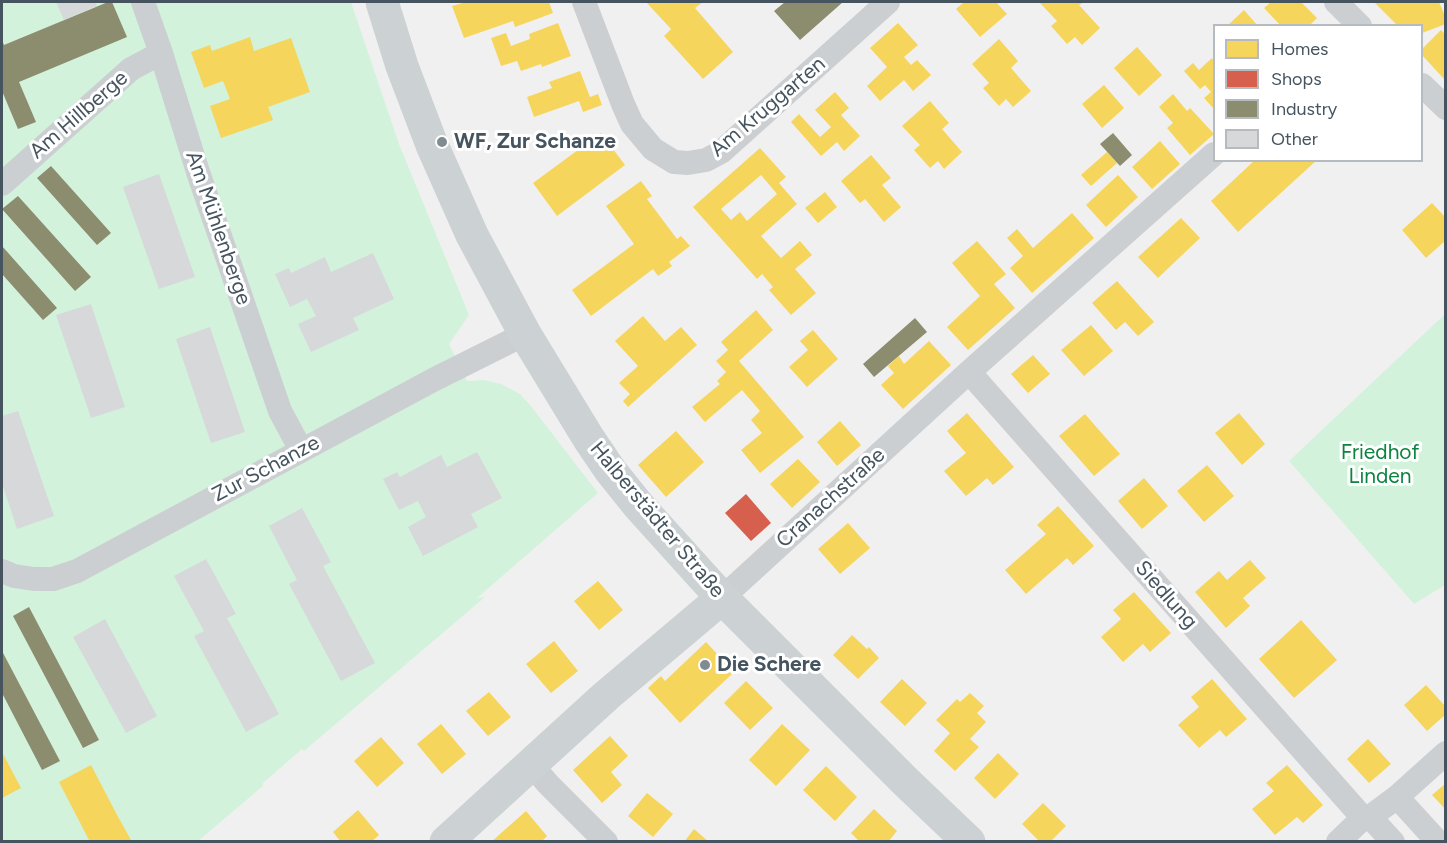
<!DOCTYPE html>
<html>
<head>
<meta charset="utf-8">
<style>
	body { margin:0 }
	#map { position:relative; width:1447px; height:843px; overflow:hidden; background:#f1f0f0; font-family:Figtree,sans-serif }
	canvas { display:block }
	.frame { position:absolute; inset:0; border:3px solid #45545f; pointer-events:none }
	.legend { position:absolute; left:1213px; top:24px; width:210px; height:138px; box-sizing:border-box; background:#fff; border:2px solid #b5bbbf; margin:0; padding:8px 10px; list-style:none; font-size:18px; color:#45545f }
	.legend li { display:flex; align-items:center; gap:12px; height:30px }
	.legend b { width:30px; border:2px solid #b5bbbf }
</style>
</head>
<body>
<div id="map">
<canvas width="1447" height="843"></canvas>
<div class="frame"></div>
<ul class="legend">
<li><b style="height:16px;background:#f6d55c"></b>Homes</li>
<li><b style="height:16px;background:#d6604d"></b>Shops</li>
<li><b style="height:16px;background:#8c8c6e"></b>Industry</li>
<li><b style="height:16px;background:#d7d8da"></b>Other</li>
</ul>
</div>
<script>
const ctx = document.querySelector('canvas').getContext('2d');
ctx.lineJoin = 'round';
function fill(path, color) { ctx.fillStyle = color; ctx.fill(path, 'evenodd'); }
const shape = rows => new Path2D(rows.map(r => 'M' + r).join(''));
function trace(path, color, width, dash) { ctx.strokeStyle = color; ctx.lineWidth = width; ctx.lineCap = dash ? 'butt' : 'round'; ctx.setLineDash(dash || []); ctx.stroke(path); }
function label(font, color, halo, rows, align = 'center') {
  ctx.font = font + ' Figtree,sans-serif'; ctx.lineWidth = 6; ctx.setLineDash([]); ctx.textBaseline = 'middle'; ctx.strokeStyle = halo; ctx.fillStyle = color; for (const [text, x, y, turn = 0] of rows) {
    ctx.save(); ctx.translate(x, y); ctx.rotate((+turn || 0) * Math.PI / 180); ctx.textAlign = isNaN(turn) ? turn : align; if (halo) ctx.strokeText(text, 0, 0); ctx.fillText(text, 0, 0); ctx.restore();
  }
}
fill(shape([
	[2,2,351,2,399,144,469,315,449,344,467,381,484,380,501,384,520,394,530,405,598,493,477,598,485,597,304,751,302,749,263,783,263,786,198,841,2,842],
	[1445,314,1445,585,1414,604,1289,461]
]), '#d2f2dc');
fill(shape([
	[466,2,549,2,553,13,515,27,513,21,464,38,452,6],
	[646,2,703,2,695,8,733,52,703,79,664,36,671,29],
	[964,2,996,2,1007,14,980,37,956,9],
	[1039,2,1084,2,1079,5,1100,28,1082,45,1075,37,1067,44,1051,26,1057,21],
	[1271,2,1301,2,1317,18,1309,26,1281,26,1264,8],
	[1380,2,1439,2,1446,18,1446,24,1422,33,1422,26,1398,26,1375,3],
	[1244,10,1258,26,1227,26],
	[558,23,571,56,542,67,541,64,521,71,517,61,501,66,491,38,506,33,511,46,530,39,529,34],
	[898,23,918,45,904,57,911,65,917,60,931,75,913,91,904,80,880,101,867,86,887,67,870,48],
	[1441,30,1446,35,1446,77,1444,79,1422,55,1422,49],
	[250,37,254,51,291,38,310,92,268,107,273,120,221,138,210,106,230,99,223,81,204,88,191,52,210,45,212,51],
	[999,39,1018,61,1011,68,1031,91,1013,107,1006,99,999,106,983,88,989,83,972,64],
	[1137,47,1162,75,1139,96,1114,68],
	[1212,58,1214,61,1214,109,1204,98,1211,92,1205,85,1200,89,1184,71,1193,63,1199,70],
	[580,71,590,97,598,94,602,105,583,112,579,101,534,117,527,97,552,88,549,82],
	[1104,85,1124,108,1102,128,1082,104],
	[835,92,849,108,841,115,860,136,844,151,837,142,821,156,791,122,799,114,820,137,831,127,815,110],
	[1173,94,1187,111,1190,108,1214,134,1190,155,1167,128,1173,123,1159,107],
	[930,101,949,123,942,129,962,152,944,169,938,161,930,168,914,150,920,145,902,126],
	[601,133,625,165,557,216,533,183],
	[1160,141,1180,164,1152,189,1132,167],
	[760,148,786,177,779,183,797,204,761,236,781,258,800,241,812,255,795,269,816,293,791,315,769,290,773,287,762,274,757,279,693,207],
	[761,175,777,194,747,221,740,212,731,220,721,209],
	[1107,152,1117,163,1091,186,1081,175],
	[871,155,891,178,882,185,901,207,884,222,865,199,860,203,841,181],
	[1255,160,1317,160,1238,232,1211,201],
	[1118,175,1138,197,1106,227,1086,205],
	[641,181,652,196,647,199,677,239,681,236,690,246,669,262,672,266,658,276,653,269,591,316,572,290,634,244,606,206],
	[825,192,837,207,818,223,805,208],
	[1432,203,1446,218,1446,240,1426,258,1402,230],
	[1072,213,1094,238,1032,293,1010,268,1023,256,1007,238,1017,229,1033,248],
	[1181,218,1200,238,1158,278,1138,257],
	[977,241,1006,274,994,284,1015,308,968,350,947,327,980,296,952,263],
	[1117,281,1154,322,1138,336,1125,322,1116,330,1092,303],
	[756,310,773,330,739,361,804,437,760,473,741,450,762,433,751,420,760,411,742,390,705,422,692,407,720,384,717,381,726,372,716,361,728,350,721,342],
	[643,316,665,341,681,327,697,345,628,407,623,401,630,394,619,383,638,366,615,341],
	[1091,325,1113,351,1084,376,1061,350],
	[813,330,838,359,807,387,789,367,808,350,800,341],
	[929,341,951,365,903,409,881,385,894,373,888,366,899,356,904,364],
	[1033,355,1050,374,1028,393,1011,374],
	[967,413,1014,467,993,485,987,478,966,496,944,471,966,453,947,431],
	[1239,413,1265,444,1242,465,1215,433],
	[1085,414,1120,454,1094,476,1059,436],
	[840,421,861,445,837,466,817,442],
	[676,431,704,462,666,497,638,465],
	[798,459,820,482,792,508,770,484],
	[1207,465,1234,496,1204,522,1177,491],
	[1144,478,1168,506,1142,529,1118,501],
	[1058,506,1094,546,1073,565,1067,558,1026,594,1005,570,1046,534,1037,525],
	[848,523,870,548,840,574,818,549],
	[1250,560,1266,578,1243,598,1250,606,1226,628,1195,592,1219,571,1227,580],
	[598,581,623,610,599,630,574,601],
	[1134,592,1171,633,1150,652,1143,644,1123,662,1101,637,1121,619,1113,610],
	[1301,620,1337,660,1294,698,1259,659],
	[852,635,867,649,869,647,879,658,858,679,833,655],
	[554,641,578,671,551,693,526,664],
	[706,642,734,672,680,723,648,688,661,676,665,681],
	[902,679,927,703,905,726,880,702],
	[1212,679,1247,719,1226,737,1220,730,1199,748,1178,725,1199,707,1191,697],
	[746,681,773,708,750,730,724,703],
	[1426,685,1446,707,1446,714,1427,731,1404,705],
	[489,692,511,717,488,736,466,711],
	[970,693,984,706,977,713,986,722,970,739,979,747,955,771,934,751,950,733,936,720,957,699,960,702],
	[441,724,466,754,442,774,417,744],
	[782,724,810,750,776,786,749,760],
	[610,736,628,756,611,772,622,785,602,803,573,770],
	[381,737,404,763,377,787,354,761],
	[1368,739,1391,764,1369,783,1347,759],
	[2,752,21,788,2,798],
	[998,753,1019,774,995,799,974,778],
	[91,765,116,813,132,842,90,842,59,782],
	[1287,765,1323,805,1303,823,1297,817,1275,835,1252,809,1274,791,1266,783],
	[826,766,857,797,835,821,803,790],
	[1446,783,1446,810,1432,795],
	[647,793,673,814,653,837,628,816],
	[1043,803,1066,826,1050,842,1040,842,1022,824],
	[874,809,897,831,888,842,860,842,851,833],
	[358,810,379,835,371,842,341,842,333,832],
	[526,811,547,836,541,842,491,842],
	[694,829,709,842,684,842]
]), '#f6d55c');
fill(shape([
	[746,494,771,523,751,541,725,513]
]), '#d6604d');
fill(shape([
	[108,2,112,2,127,37,19,82,36,122,18,129,2,91,2,40,4,45],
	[785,2,843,2,800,40,774,11],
	[1113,133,1132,155,1120,166,1100,144],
	[51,166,111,233,97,245,37,178],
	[18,196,91,277,75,291,2,209],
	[2,246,57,308,43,320,2,274],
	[915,318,927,332,874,377,863,364],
	[29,607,99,740,83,748,13,616],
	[2,651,60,761,42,770,2,693]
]), '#8c8c6e');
fill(shape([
	[56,2,95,2,97,6,64,20],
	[159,174,195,277,159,289,123,187],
	[373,253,394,299,353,318,359,330,311,352,298,324,316,316,307,299,290,307,275,274,289,268,291,273,325,257,331,272],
	[91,304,125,407,91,418,56,315],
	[210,327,245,432,211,443,176,339],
	[18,411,54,516,17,529,2,483,2,416],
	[477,452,502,498,471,514,478,527,423,556,408,527,426,517,418,501,399,510,383,479,397,472,400,477,441,455,447,467],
	[302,508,331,562,323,566,375,663,341,681,289,584,297,580,269,526],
	[206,559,236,614,227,618,279,714,246,732,194,636,204,631,174,576],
	[105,619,157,716,126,733,73,637]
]), '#d7d8da');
trace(shape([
	[143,2,161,53,198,172,280,411,301,450],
	[584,2,623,104,632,124,653,149,674,162,688,163,706,160,721,152,888,2],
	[1336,2,1360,26],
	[1422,85,1446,108],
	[2,184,131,69,161,53],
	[969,372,1363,818],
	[2,571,14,576,34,579,53,579,77,571,435,379,525,334],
	[722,598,969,372,1214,154],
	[531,764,548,784,606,842],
	[1397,797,1438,842],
	[1370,817,1393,842],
	[1338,842,1363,818,1370,817,1397,797,1446,753]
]), '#cccfd1', 24);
trace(shape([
	[382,2,402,66,432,145,472,235,525,334,589,439,610,470,638,505,722,598,906,782,969,842],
	[446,842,606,696,722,598]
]), '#ccd1d3', 33);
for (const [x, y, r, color] of [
	[442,142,6,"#818b92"],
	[705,665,6,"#818b92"]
]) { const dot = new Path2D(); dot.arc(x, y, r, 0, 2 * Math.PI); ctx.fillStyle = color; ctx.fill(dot); trace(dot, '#fff', 2); }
label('21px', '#45545f', '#fff', [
	["Am Kruggarten",768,107,-40],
	["Am Hillberge",79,115,-41],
	["Am Mühlenberge",218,228,71],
	["Zur Schanze",266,469,-28],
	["Cranachstraße",831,498,-42],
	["Halberstädter Straße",657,520,50],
	["Siedlung",1166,595,49]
]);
label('bold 21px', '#45545f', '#fff', [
	["WF, Zur Schanze",454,142],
	["Die Schere",717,665]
], 'left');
label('21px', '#0c843f', '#fff', [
	["Friedhof",1380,453],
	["Linden",1380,477]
]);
</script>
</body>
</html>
